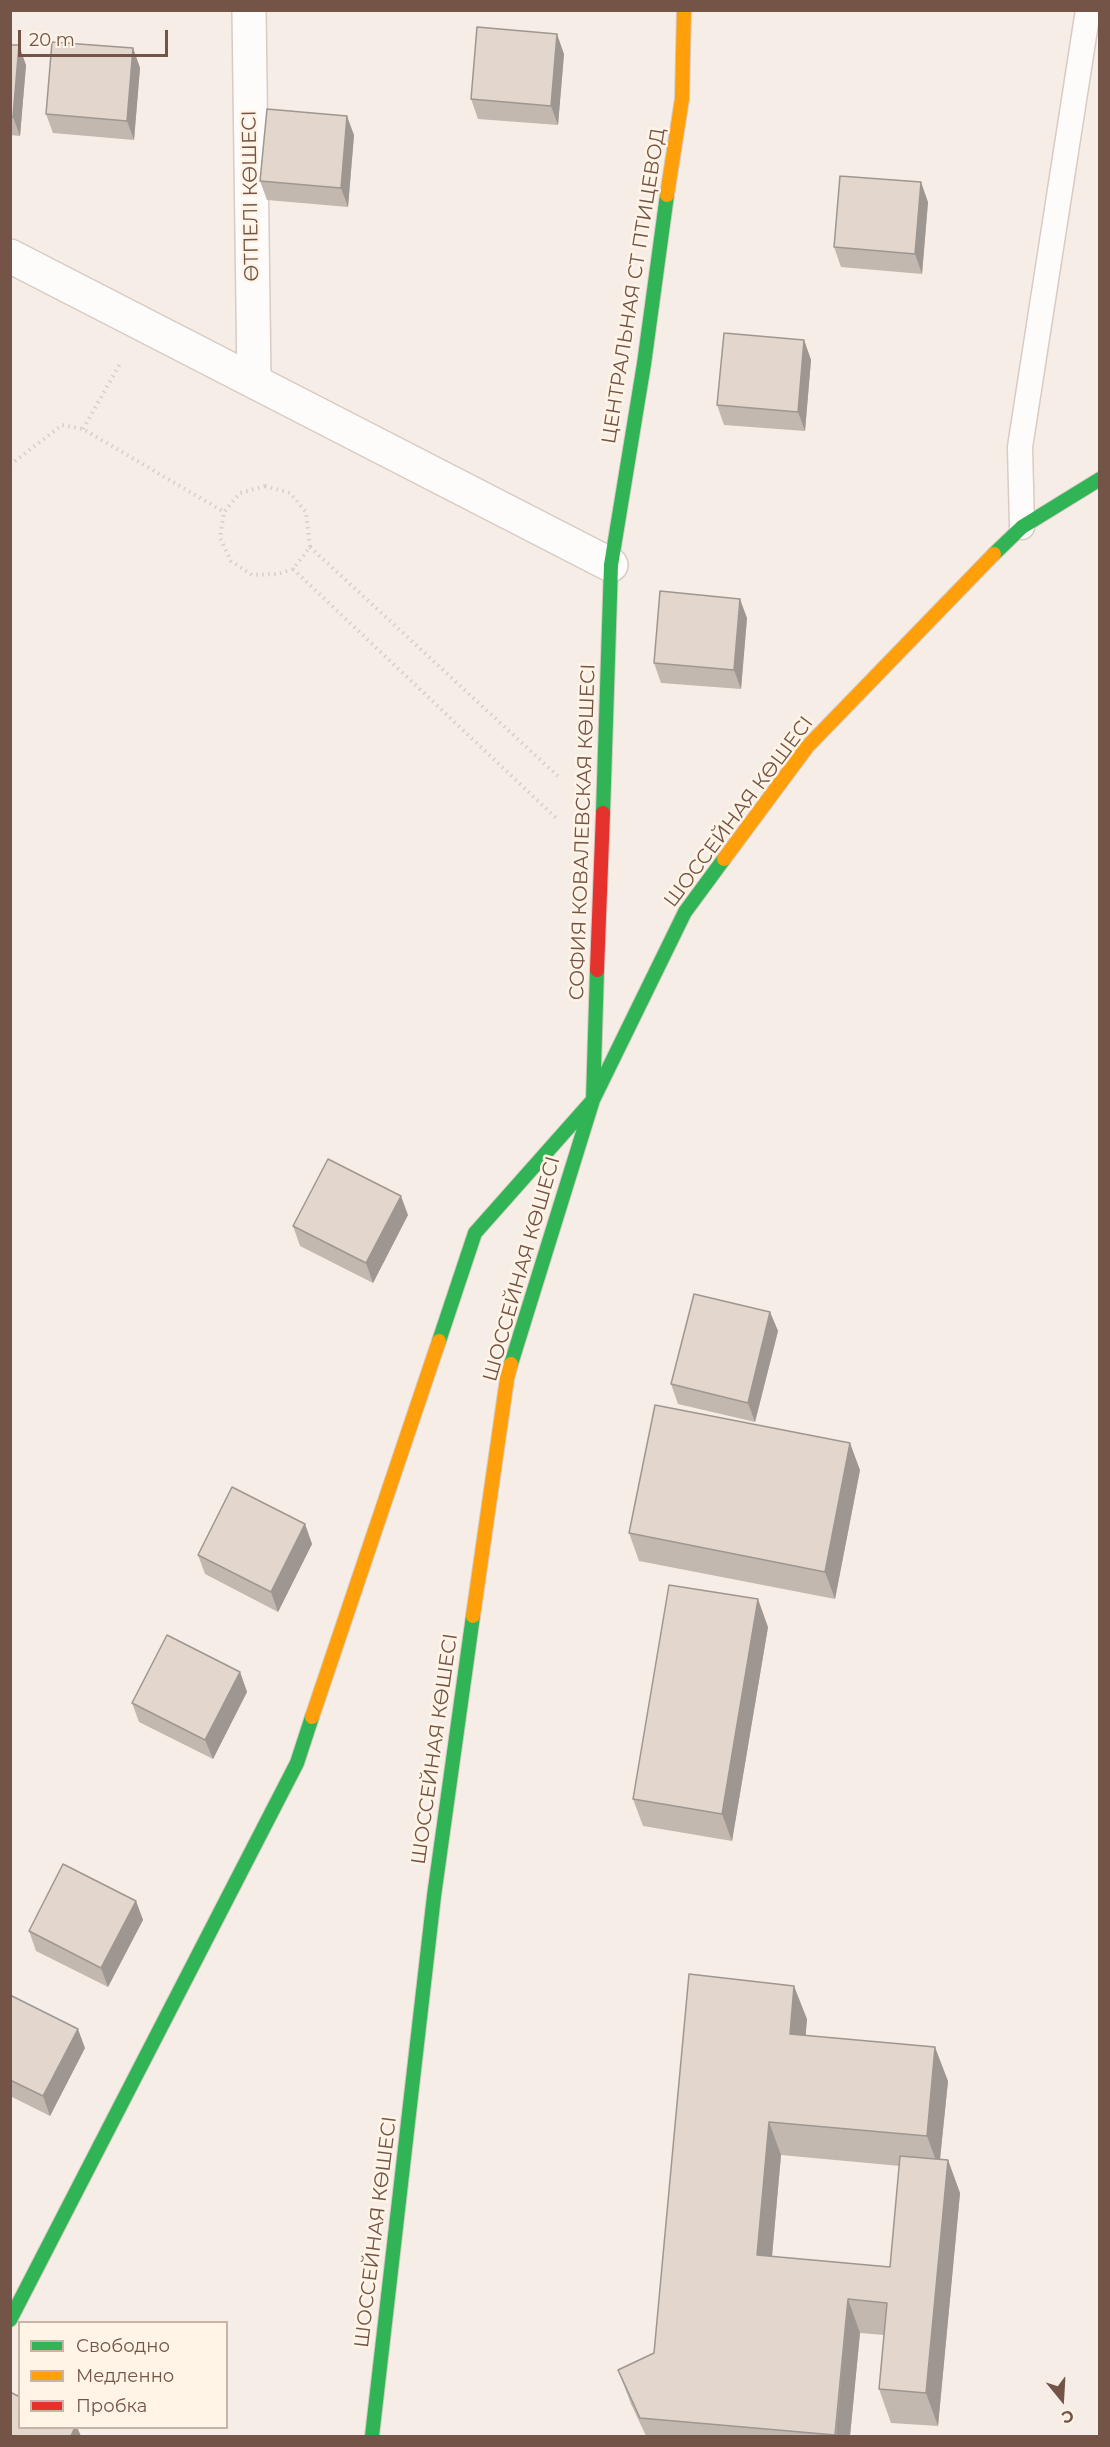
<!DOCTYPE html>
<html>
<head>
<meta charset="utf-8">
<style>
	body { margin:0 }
	#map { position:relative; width:1110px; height:2447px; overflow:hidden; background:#f6eee6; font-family:Montserrat,sans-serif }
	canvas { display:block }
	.frame { position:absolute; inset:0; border:12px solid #735447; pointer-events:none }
	.legend { position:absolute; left:18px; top:2321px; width:210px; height:108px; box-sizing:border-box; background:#fff4e6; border:2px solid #c7b4a6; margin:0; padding:8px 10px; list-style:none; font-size:18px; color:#735447 }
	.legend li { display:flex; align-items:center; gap:12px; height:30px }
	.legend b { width:30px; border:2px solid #c7b4a6 }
	.north { position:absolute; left:1032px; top:2369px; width:60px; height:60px; -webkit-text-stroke:4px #fff4e6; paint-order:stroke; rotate:162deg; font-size:16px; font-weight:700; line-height:24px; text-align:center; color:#735447 }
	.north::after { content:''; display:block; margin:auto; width:21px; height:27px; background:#735447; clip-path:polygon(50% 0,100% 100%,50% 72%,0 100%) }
	.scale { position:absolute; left:18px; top:30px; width:150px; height:27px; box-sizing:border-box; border:3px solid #735447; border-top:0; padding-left:8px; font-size:18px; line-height:21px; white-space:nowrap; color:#735447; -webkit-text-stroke:4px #fff4e6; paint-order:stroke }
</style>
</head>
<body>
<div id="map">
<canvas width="1110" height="2447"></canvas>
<div class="frame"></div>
<ul class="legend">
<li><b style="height:8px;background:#30b455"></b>Свободно</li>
<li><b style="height:8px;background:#ff9f0a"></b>Медленно</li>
<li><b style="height:8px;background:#e5322d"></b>Пробка</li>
</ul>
<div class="north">С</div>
<div class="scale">20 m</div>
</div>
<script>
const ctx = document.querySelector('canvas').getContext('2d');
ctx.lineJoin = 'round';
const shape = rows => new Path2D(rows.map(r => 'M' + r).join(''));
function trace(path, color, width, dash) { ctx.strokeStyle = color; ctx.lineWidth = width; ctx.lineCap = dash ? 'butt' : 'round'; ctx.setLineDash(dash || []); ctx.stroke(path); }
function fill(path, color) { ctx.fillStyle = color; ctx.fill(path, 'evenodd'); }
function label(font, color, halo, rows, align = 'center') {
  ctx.font = font + ' Montserrat,sans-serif'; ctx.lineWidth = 5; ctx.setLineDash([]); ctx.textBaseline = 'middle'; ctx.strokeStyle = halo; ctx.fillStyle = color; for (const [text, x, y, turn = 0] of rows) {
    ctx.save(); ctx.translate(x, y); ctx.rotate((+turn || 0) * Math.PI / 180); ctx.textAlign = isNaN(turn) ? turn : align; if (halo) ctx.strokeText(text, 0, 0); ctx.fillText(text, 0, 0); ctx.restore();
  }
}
const lane = shape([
	[1022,527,1020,447,1088,10]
]);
const street = shape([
	[249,10,254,381],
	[10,256,611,565]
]);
const fast = shape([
	[994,554,1022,527,1100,479],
	[603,813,611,565,644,364,667,195],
	[439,1341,475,1233,593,1100,597,970],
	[511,1364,593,1100,685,912,724,859],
	[10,2320,297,1763,312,1717],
	[372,2436,434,1896,473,1616]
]);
const slow = shape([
	[667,195,682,99,684,10],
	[724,859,807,747,994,554],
	[473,1616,507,1379,511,1364],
	[312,1717,439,1341]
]);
const jam = shape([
	[597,970,603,813]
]);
trace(lane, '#d7cbc4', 27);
trace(street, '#d7cbc4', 36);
trace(fast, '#d6cbc3', 16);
trace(slow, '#d6cbc3', 16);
trace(jam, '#d6cbc3', 16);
trace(shape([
	[83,429,121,362],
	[10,465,62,425,83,429,224,512],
	[265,486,290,493,306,512,310,547,293,569,278,574,252,575,231,561,220,538,224,512,240,493,265,486],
	[310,547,561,779],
	[293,569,558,820]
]), '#d7cdc9', 4, [1.5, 4.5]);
trace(lane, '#fefcfb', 24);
trace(street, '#fefcfb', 33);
trace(fast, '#30b455', 14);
trace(slow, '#ff9f0a', 14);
trace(jam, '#e5322d', 14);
fill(shape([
	[10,45,26,65,20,136,10,135],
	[133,48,140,68,134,140,53,133,46,114],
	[564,54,558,125,478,119,471,99],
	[354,135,348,207,267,200,260,181],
	[928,202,922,274,841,267,834,247],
	[804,340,811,360,805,431,724,425,717,405],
	[747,618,741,689,661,683,654,663],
	[408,1215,373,1283,300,1246,293,1226],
	[770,1312,778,1331,755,1422,678,1404,671,1384],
	[860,1470,835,1599,639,1561,629,1533],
	[305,1524,312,1544,278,1612,205,1574,198,1555],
	[768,1627,732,1841,643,1826,633,1799],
	[240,1672,247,1692,213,1759,139,1722,132,1703],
	[136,1901,143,1920,108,1987,36,1951,29,1931],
	[10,1995,85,2048,50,2116,10,2096],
	[807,2019,805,2036,948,2081,940,2159,948,2160,960,2193,938,2426,891,2423,879,2389,884,2335,860,2333,850,2436,646,2436,631,2404,618,2370,654,2353],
	[781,2155,900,2166,890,2267,772,2257]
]), '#c2b8b0');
fill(shape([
	[557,34,564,54,558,125,551,106],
	[19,45,26,65,20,136,13,117],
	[133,48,140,68,134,140,127,121],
	[347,116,354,135,348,207,341,188],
	[921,182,928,202,922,274,915,254],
	[804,340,811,360,805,431,798,412],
	[740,599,747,618,741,689,734,670],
	[401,1196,408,1215,373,1283,366,1263],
	[770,1312,778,1331,755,1422,748,1403],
	[850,1443,860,1470,835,1599,825,1572],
	[305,1524,312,1544,278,1612,271,1592],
	[758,1599,768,1627,732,1841,722,1814],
	[240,1672,247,1692,213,1759,205,1740],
	[136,1901,143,1920,108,1987,101,1968],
	[794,1986,807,2019,803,2068,790,2034],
	[78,2029,85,2048,50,2116,43,2096],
	[935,2047,948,2081,939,2169,927,2136],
	[769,2122,781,2155,769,2289,757,2255],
	[948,2160,960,2193,938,2426,926,2393],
	[848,2299,860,2333,850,2436,836,2436],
	[75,2427,77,2427,81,2436,71,2436]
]), '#9e9690');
const building = shape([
	[477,27,557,34,551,106,471,99,477,27],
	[52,42,133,48,127,121,46,114,52,42],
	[10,45,19,45,13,117,10,116,10,45],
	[267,109,347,116,341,188,260,181,267,109],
	[840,176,921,182,915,254,834,247,840,176],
	[724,333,804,340,798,412,717,405,724,333],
	[660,591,740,599,734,670,654,663,660,591],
	[328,1159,401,1196,366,1263,293,1226,328,1159],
	[694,1294,770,1312,748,1403,671,1384,694,1294],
	[655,1405,850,1443,825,1572,629,1533,655,1405],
	[232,1487,305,1524,271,1592,198,1555,232,1487],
	[669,1585,758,1599,722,1814,633,1799,669,1585],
	[167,1635,240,1672,205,1740,132,1703,167,1635],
	[63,1864,136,1901,101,1968,29,1931,63,1864],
	[689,1974,794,1986,790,2034,935,2047,927,2136,769,2122,757,2255,890,2267,900,2156,948,2160,926,2393,879,2389,887,2303,848,2299,835,2435,640,2418,618,2370,654,2353,689,1974],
	[10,1995,78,2029,43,2096,10,2080,10,1995],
	[10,2392,20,2397,20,2427,75,2427,71,2436,10,2436,10,2392]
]);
fill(building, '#e2d6cd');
trace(building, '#9e9690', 1.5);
label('20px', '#735447', '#fff4e6', [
	["ӨТПЕЛІ КӨШЕСІ",251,196,-91],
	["ЦЕНТРАЛЬНАЯ СТ ПТИЦЕВОД",634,286,-81],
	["ШОССЕЙНАЯ КӨШЕСІ",739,812,-53],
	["СОФИЯ КОВАЛЕВСКАЯ КӨШЕСІ",583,832,-88],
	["ШОССЕЙНАЯ КӨШЕСІ",522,1269,-74],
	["ШОССЕЙНАЯ КӨШЕСІ",435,1749,-82],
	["ШОССЕЙНАЯ КӨШЕСІ",376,2232,-83]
]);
</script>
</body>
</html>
